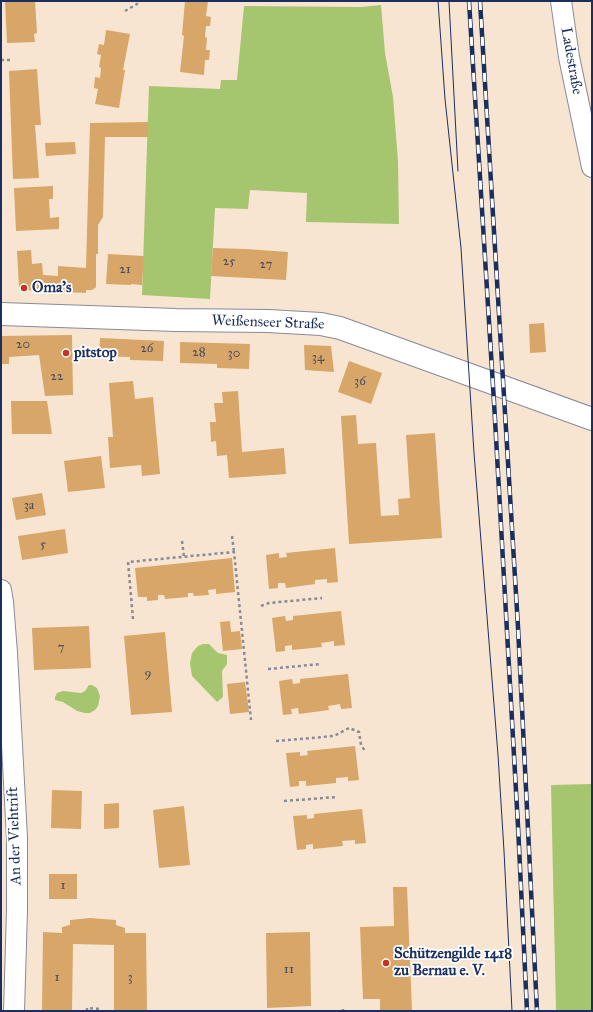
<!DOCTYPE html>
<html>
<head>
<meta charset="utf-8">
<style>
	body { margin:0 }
	#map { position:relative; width:593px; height:1012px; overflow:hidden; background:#f7e5d1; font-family:"IM FELL Great Primer",serif }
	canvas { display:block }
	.frame { position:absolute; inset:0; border:2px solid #1b2f5e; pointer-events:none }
</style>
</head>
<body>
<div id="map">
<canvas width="593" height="1012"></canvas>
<div class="frame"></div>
</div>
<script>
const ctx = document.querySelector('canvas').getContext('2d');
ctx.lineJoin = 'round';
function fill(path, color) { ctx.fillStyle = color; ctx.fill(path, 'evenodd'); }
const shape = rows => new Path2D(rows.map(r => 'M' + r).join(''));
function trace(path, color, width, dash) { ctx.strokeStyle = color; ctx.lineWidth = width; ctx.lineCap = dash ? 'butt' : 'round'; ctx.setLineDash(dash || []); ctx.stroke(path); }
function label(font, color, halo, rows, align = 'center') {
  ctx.font = font + ' "IM FELL Great Primer",serif'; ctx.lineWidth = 3.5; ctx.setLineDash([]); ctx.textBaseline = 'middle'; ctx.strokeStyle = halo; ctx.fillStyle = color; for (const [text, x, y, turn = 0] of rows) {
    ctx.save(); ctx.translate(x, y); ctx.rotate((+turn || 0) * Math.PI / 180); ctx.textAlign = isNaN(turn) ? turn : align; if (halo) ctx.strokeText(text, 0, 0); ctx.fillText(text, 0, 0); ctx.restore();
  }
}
fill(shape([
	[381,5,385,53,393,97,398,161,399,224,306,222,307,193,250,190,248,209,215,208,210,299,142,295,149,86,220,89,221,80,237,80,244,6,361,7],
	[203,644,209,644,218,653,227,655,227,664,222,671,223,697,217,702,192,676,190,663,192,653,198,646],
	[89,685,92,685,97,688,100,696,98,706,95,710,90,713,85,713,77,711,63,702,55,700,55,697,57,693,63,691,81,693,85,691],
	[592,784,592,1011,556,1011,551,785]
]), '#a5c66f');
fill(shape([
	[5,1,35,1,37,33,34,34,35,42,7,43],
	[185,1,208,1,206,16,211,17,210,26,206,26,205,37,207,38,206,50,210,50,209,60,205,60,204,75,180,72,184,36,182,35],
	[106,30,130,34,123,70,125,70,119,108,95,104,98,89,94,88,95,77,100,78,101,68,99,67,101,55,97,54,99,44,104,45],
	[37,69,41,125,35,125,39,178,13,179,9,71],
	[148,122,148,137,105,137,103,217,98,225,98,254,96,254,96,287,95,288,92,290,86,290,86,293,23,290,19,287,17,251,31,250,32,264,42,263,43,275,58,276,58,266,86,268,90,123],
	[75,142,76,154,46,156,45,143],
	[53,186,53,199,49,199,50,218,59,217,59,229,16,231,14,188],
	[213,248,246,249,288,252,286,280,211,276],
	[108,254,144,256,142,285,131,284,131,285,106,284],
	[544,323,546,352,530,353,529,324],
	[72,335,73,395,45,396,39,355,9,357,9,364,1,364,1,336],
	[100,338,164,341,163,361,130,360,130,357,99,356],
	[180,342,250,344,249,369,217,368,217,364,180,363],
	[304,345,331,346,334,372,305,370],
	[349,361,382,373,371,404,338,392],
	[133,381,135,399,153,397,160,474,142,476,141,465,110,468,108,437,113,437,109,383],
	[238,391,242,452,284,448,286,474,229,478,227,455,217,456,216,441,211,442,210,422,216,422,214,403,223,403,222,392],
	[11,401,47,401,52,434,12,434],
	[356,415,358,444,376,443,381,516,399,515,398,499,410,498,406,435,435,433,442,538,349,544,341,416],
	[101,456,105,488,68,492,64,461],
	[42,493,46,515,16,520,12,498],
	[65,529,68,553,22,560,18,536],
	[335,548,338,582,327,583,327,579,315,580,315,584,286,588,285,583,278,583,278,588,269,589,266,555,279,553,279,558,287,557,286,553],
	[232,558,235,592,216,594,216,589,208,590,209,595,194,596,193,593,188,593,188,597,165,599,164,595,158,595,158,600,147,601,147,597,138,597,135,568],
	[341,611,345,645,334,646,334,641,321,643,322,647,292,650,292,645,285,646,285,651,276,652,272,618,285,616,286,621,293,620,293,616],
	[230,621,231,632,240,631,242,649,223,651,220,622],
	[89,626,91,668,34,670,32,628],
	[165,632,172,712,131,715,124,636],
	[348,674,352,708,341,709,340,704,328,706,329,710,299,714,298,708,291,709,292,714,283,715,279,681,292,679,293,684,300,683,300,679],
	[245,682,249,712,230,714,227,684],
	[355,746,359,780,348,781,348,777,336,778,336,783,306,786,306,781,299,781,299,786,290,787,286,753,300,752,300,756,308,755,307,751],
	[52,790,82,791,81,829,51,828],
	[119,803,119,828,104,829,104,804],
	[184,806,190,865,159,868,153,810],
	[362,809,366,843,355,844,355,840,342,841,343,846,313,849,313,844,306,845,306,849,297,850,293,816,307,815,307,819,314,818,314,814],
	[49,874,77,874,77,899,49,899],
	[393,887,407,887,412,1011,380,1011,380,999,363,999,360,927,394,926],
	[90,918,116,920,116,925,125,928,125,933,146,933,147,1011,114,1011,114,945,73,944,72,1011,42,1011,43,932,62,933,62,927,70,925,70,920],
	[310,932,311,1006,267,1008,266,933]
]), '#d7a668');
const minor = shape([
	[561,1,569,57,592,167],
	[1,590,3,602,7,653,17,838,17,910,14,1011]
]);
const major = shape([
	[1,314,176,320,268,321,321,324,340,328,592,419]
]);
trace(minor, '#898a98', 22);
trace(major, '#898a98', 24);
trace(shape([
	[125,11,137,4,138,1],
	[1,60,10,60],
	[232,536,234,552],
	[182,541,184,557],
	[261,606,269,603,322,598],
	[133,619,128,562,234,552,251,720],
	[268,669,321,664],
	[276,741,334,736,349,728,359,732,361,745,365,751],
	[284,801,337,797],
	[87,1011,87,1008,101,1009],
	[343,1011,343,1009]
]), '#898a98', 2.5, [3, 3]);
trace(minor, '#fff', 20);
trace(major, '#fff', 22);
trace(shape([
	[438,1,445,99,461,248,474,453,498,755,504,851,512,1011],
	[449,1,458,171]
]), '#1b2f5e', 1);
const rail = shape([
	[469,1,494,402,518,826,527,1011],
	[480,1,518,627,537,1011]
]);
trace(rail, '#1b2f5e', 4.5);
trace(rail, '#fff', 3, [9]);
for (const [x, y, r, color] of [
	[24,288,4,"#c8321e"],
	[66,353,4,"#c8321e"],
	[386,963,4,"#c8321e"]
]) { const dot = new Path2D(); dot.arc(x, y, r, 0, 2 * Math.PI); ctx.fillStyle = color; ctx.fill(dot); trace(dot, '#fff', 1.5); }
label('13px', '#4a4d60', null, [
	["25",229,262],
	["27",266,265],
	["21",125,270],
	["20",23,345],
	["26",147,349],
	["28",199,353],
	["30",234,354],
	["34",318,358],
	["22",57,377],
	["36",360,382],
	["3a",29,506],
	["5",43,545],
	["7",61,648],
	["9",148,674],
	["1",63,886],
	["11",289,970],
	["1",57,978],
	["3",130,978]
]);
label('15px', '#1b2f5e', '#fff', [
	["Ladestraße",571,61,80],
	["Weißenseer Straße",268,323,2],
	["An der Viehtrift",15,836,-92]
]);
label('bold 15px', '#1b2f5e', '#fff', [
	["Oma's",32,288],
	["pitstop",74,353],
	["Schützengilde 1418",394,954],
	["zu Bernau e. V.",394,971]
], 'left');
</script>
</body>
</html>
